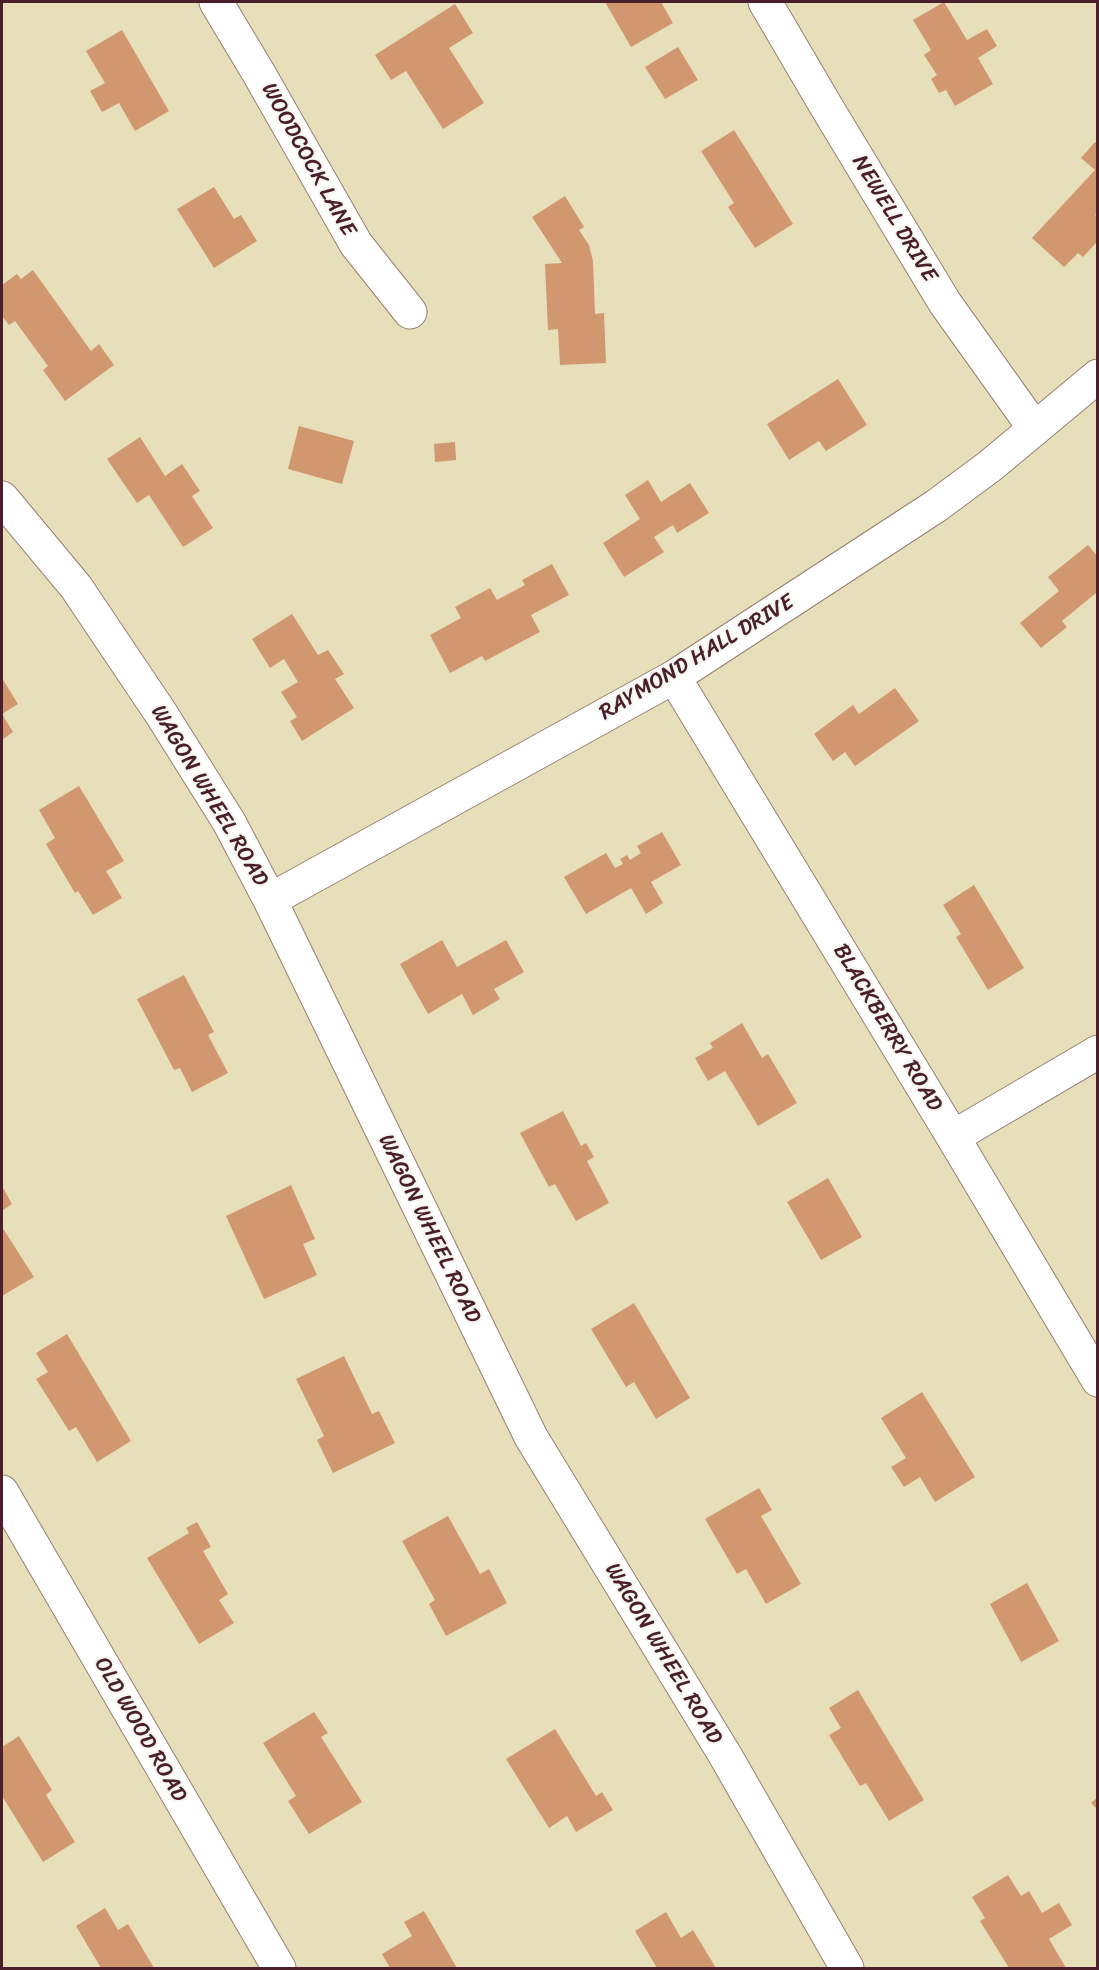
<!DOCTYPE html>
<html>
<head>
<meta charset="utf-8">
<style>
	body { margin:0 }
	#map { position:relative; width:1099px; height:1970px; overflow:hidden; background:#e7dfba; font-family:Sriracha,sans-serif }
	canvas { display:block }
	.frame { position:absolute; inset:0; border:3px solid #4a1f2b; pointer-events:none }
</style>
</head>
<body>
<div id="map">
<canvas width="1099" height="1970"></canvas>
<div class="frame"></div>
</div>
<script>
const ctx = document.querySelector('canvas').getContext('2d');
ctx.lineJoin = 'round';
function fill(path, color) { ctx.fillStyle = color; ctx.fill(path, 'evenodd'); }
const shape = rows => new Path2D(rows.map(r => 'M' + r).join(''));
function trace(path, color, width, dash) { ctx.strokeStyle = color; ctx.lineWidth = width; ctx.lineCap = dash ? 'butt' : 'round'; ctx.setLineDash(dash || []); ctx.stroke(path); }
function label(font, color, halo, rows, align = 'center') {
  ctx.font = font + ' Sriracha,sans-serif'; ctx.lineWidth = 4.5; ctx.setLineDash([]); ctx.textBaseline = 'middle'; ctx.strokeStyle = halo; ctx.fillStyle = color; for (const [text, x, y, turn = 0] of rows) {
    ctx.save(); ctx.translate(x, y); ctx.rotate((+turn || 0) * Math.PI / 180); ctx.textAlign = isNaN(turn) ? turn : align; if (halo) ctx.strokeText(text, 0, 0); ctx.fillText(text, 0, 0); ctx.restore();
  }
}
fill(shape([
	[605,2,661,2,673,23,631,47],
	[944,2,967,40,987,29,997,46,978,58,993,84,955,106,946,90,939,93,931,79,937,75,924,55,931,50,913,20],
	[455,4,473,33,449,48,484,103,443,129,406,71,391,80,375,55],
	[122,30,169,111,135,131,119,103,102,112,90,91,105,83,86,51],
	[678,47,698,80,665,99,645,67],
	[734,130,793,224,755,248,728,207,734,203,701,151],
	[1095,142,1098,144,1098,212,1095,215,1098,217,1098,241,1083,257,1078,253,1064,267,1032,238,1095,170,1081,158],
	[214,187,234,219,241,215,257,241,214,268,177,209],
	[565,196,584,227,579,230,589,245,593,261,595,314,604,313,606,363,560,365,558,329,548,330,545,264,562,263,532,217],
	[33,270,91,351,99,344,114,365,65,401,43,370,48,366,15,321,9,325,2,316,2,285,17,274,21,279],
	[838,379,867,425,826,451,819,441,789,460,767,424],
	[299,426,354,441,342,484,288,469],
	[140,437,165,476,182,464,200,491,192,496,213,528,183,547,149,495,137,503,107,459],
	[455,442,456,460,435,462,434,444],
	[648,480,661,502,690,483,709,513,677,533,673,525,654,537,664,552,624,577,603,543,640,519,625,495],
	[1088,545,1098,557,1098,595,1096,593,1062,621,1067,627,1041,648,1020,623,1059,591,1048,577],
	[552,564,569,595,531,615,540,632,485,661,482,656,450,673,430,635,461,618,455,607,490,588,497,600,525,585,522,580],
	[292,614,318,655,328,650,344,674,335,679,354,708,302,741,290,721,297,717,281,692,298,682,284,659,270,668,252,639],
	[2,678,18,704,2,714,13,732,2,740],
	[895,688,919,721,855,766,845,752,833,761,814,734,853,705,859,714],
	[79,786,124,861,106,871,122,898,93,915,78,891,75,893,46,844,55,838,39,810],
	[662,832,681,865,651,882,663,903,646,914,631,888,586,914,564,877,606,853,615,868,623,864,620,859,627,855,630,860,641,853,637,846],
	[974,885,1024,968,988,990,956,937,961,934,943,905],
	[442,940,457,967,506,940,524,972,494,989,500,999,473,1015,462,994,428,1014,400,964],
	[184,975,214,1032,208,1035,228,1073,192,1092,180,1068,174,1070,137,999],
	[742,1023,762,1058,768,1054,797,1103,758,1126,725,1071,708,1081,695,1058,713,1048,710,1043],
	[563,1111,581,1146,586,1143,594,1157,587,1161,609,1203,576,1221,555,1184,549,1187,520,1133],
	[828,1178,862,1237,821,1260,787,1202],
	[291,1185,315,1239,303,1244,317,1275,264,1299,226,1216],
	[2,1186,12,1204,2,1211],
	[2,1227,34,1277,2,1296],
	[634,1303,690,1398,656,1419,634,1382,626,1387,591,1329],
	[67,1334,131,1441,97,1462,76,1427,69,1431,36,1379,48,1372,36,1353],
	[344,1356,372,1414,379,1411,395,1443,333,1473,317,1440,324,1436,296,1379],
	[922,1392,975,1477,935,1502,920,1477,904,1487,891,1467,906,1458,881,1418],
	[759,1488,772,1510,761,1516,801,1584,766,1604,746,1569,737,1574,705,1519],
	[448,1516,480,1574,489,1569,507,1603,446,1636,429,1604,435,1600,402,1541],
	[197,1522,211,1547,203,1551,228,1594,219,1600,234,1623,199,1644,147,1558,189,1533,186,1528],
	[1027,1583,1059,1641,1021,1662,990,1604],
	[858,1690,924,1800,889,1821,866,1783,860,1786,829,1735,841,1728,829,1708],
	[314,1712,328,1733,321,1737,362,1802,309,1834,288,1801,296,1796,263,1743],
	[555,1729,596,1796,602,1792,613,1810,576,1832,567,1816,549,1828,506,1759],
	[19,1736,52,1790,46,1795,75,1842,43,1862,2,1796,2,1747],
	[1098,1797,1098,1810,1091,1803],
	[1008,1875,1021,1896,1029,1891,1042,1913,1059,1903,1072,1925,1049,1939,1066,1968,1009,1968,980,1921,985,1918,972,1897],
	[105,1908,118,1930,128,1924,154,1968,101,1968,76,1926],
	[424,1911,457,1968,390,1968,382,1954,412,1936,404,1922],
	[666,1912,681,1938,693,1930,716,1968,657,1968,635,1931]
]), '#d19870');
const minor = shape([
	[216,2,258,72,356,244,410,312],
	[765,2,826,106,945,303,1035,429],
	[2,498,76,587,162,715,229,822,270,900,531,1437,725,1755,847,1968],
	[674,677,953,1137,1098,1380],
	[270,900,674,677,936,506,990,466,1098,376],
	[953,1137,1098,1052],
	[2,1492,279,1968]
]);
trace(minor, '#987f72', 35);
trace(minor, '#fff', 33);
label('22px', '#4a1f2b', '#f6f6f2', [
	["WOODCOCK LANE",308,160,61],
	["NEWELL DRIVE",894,219,59],
	["RAYMOND HALL DRIVE",697,658,-31],
	["WAGON WHEEL ROAD",209,796,59],
	["BLACKBERRY ROAD",887,1028,59],
	["WAGON WHEEL ROAD",429,1229,64],
	["WAGON WHEEL ROAD",663,1654,59],
	["OLD WOOD ROAD",140,1730,60]
]);
</script>
</body>
</html>
